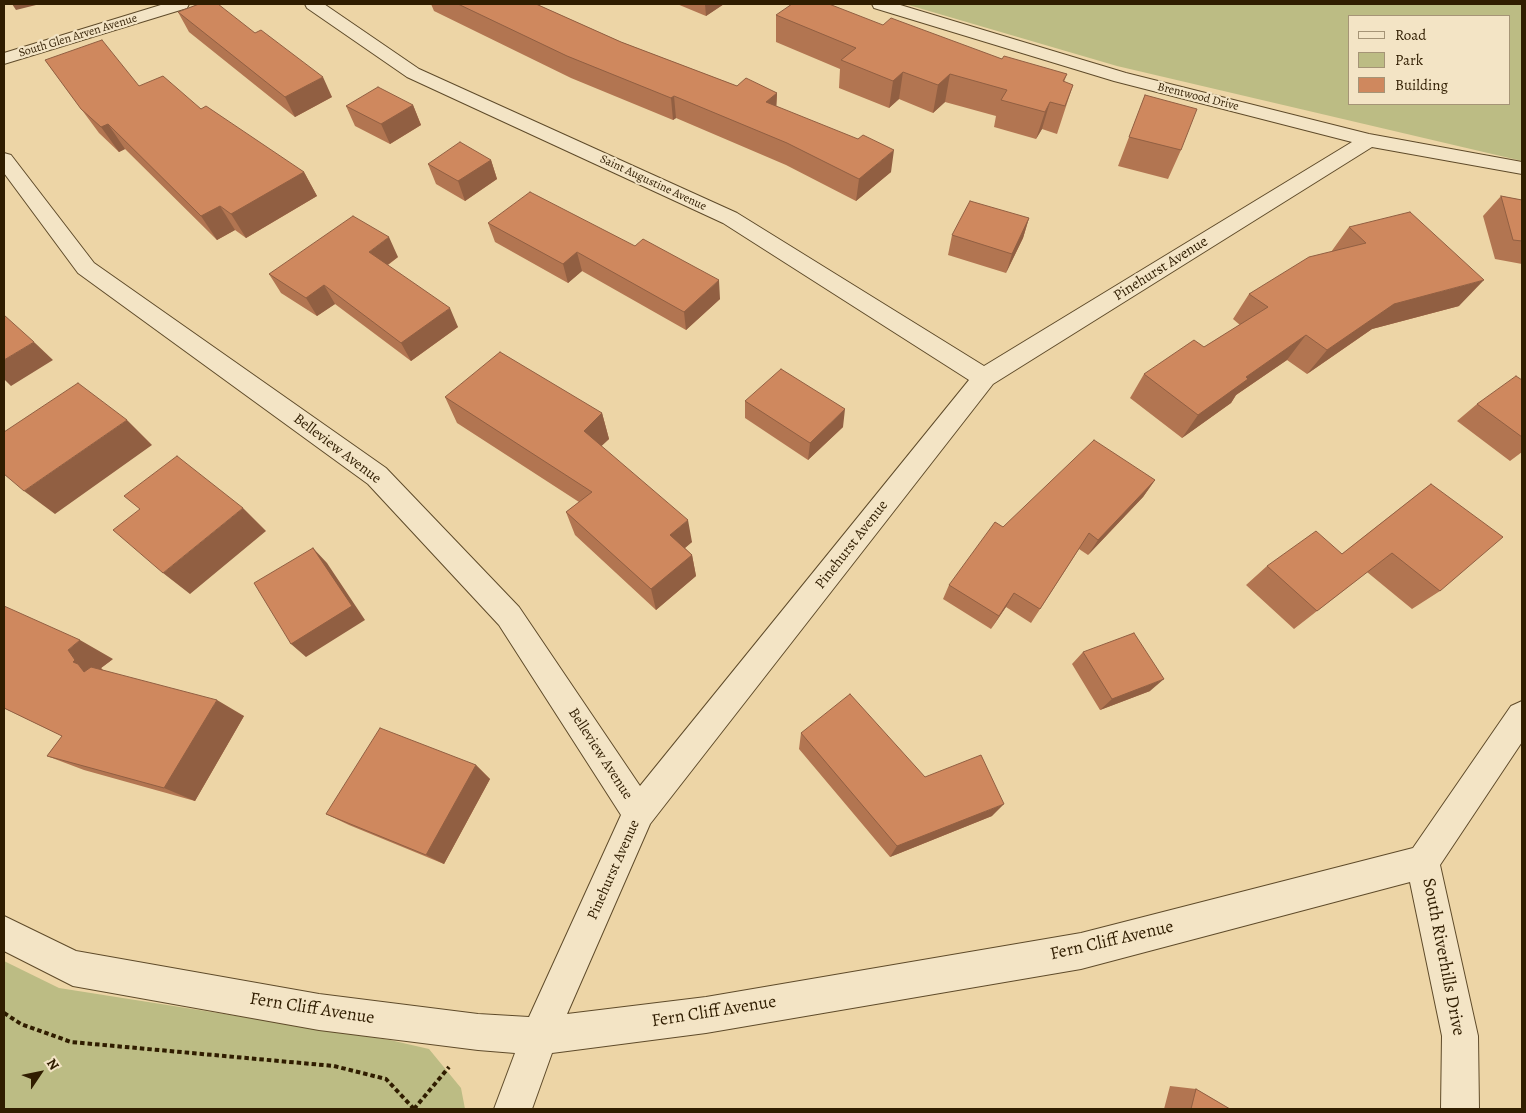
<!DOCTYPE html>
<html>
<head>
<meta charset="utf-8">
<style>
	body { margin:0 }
	#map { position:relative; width:1526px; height:1113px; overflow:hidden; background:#edd5a6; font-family:Alegreya,serif }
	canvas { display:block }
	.frame { position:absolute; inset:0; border:5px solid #301d00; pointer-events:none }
	.legend { position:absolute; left:1348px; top:15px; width:162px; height:90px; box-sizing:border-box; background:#f3e4c5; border:1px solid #a59476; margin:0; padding:6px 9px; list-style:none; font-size:15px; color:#301d00 }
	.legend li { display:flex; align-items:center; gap:10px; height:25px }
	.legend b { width:25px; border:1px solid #a59476 }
	.north { position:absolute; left:15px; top:1048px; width:50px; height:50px; -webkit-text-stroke:4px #f3e4c5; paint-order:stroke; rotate:56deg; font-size:14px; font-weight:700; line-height:20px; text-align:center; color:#301d00 }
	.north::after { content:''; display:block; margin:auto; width:18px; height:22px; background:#301d00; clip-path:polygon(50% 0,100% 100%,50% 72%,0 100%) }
</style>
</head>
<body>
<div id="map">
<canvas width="1526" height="1113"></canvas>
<div class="frame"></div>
<ul class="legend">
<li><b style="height:6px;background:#f3e4c5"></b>Road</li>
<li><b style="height:14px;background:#bcbc84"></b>Park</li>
<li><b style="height:14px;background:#cf885e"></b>Building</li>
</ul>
<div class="north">N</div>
</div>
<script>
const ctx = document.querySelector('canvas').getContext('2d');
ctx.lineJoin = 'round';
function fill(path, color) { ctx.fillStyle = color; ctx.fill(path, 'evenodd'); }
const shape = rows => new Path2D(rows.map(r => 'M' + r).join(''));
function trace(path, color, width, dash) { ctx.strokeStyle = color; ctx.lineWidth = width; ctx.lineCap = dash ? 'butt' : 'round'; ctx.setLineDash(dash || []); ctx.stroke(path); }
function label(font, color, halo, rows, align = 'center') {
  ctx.font = font + ' Alegreya,serif'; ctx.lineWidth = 4.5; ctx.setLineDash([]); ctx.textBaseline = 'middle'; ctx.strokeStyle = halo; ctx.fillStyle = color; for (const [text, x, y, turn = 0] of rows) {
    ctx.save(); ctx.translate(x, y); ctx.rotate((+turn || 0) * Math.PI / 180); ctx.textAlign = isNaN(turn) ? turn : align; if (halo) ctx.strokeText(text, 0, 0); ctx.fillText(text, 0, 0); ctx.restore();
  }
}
fill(shape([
	[905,4,1522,4,1522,161,1117,66],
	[1350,16,1510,16,1510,104,1350,104],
	[4,961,59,988,390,1040,429,1049,461,1088,465,1109,4,1109]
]), '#bcbc84');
const minor = shape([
	[164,4,189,4,187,8,4,64,4,53,164,4],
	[305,4,324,4,419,69,737,213,984,366,1352,142,1114,81,874,8,872,4,897,4,1126,73,1369,134,1522,162,1522,174,1372,147,993,384,650,824,567,1014,706,997,1081,933,1413,848,1511,706,1522,701,1522,742,1440,865,1478,1036,1479,1109,1441,1109,1442,1036,1410,882,1081,969,706,1033,552,1053,532,1109,494,1109,515,1053,478,1050,319,1030,73,986,4,951,4,916,76,951,319,994,478,1014,529,1017,621,815,499,625,368,484,78,273,4,173,4,153,11,155,94,263,386,468,519,607,640,786,969,380,723,223,407,77,307,8,305,4]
]);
trace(minor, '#5f4b2a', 2);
trace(shape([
	[4,1013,21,1024,71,1042,334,1066,386,1079,414,1109],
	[414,1109,449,1067]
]), '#301d00', 4, [4.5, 3]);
fill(minor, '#f3e4c5');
fill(shape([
	[431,4,536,4,621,42,737,86,777,93,776,106,891,172,856,201,786,165,676,118,673,120,571,78,434,11],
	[677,4,724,4,706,16],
	[178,12,332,97,295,117,189,32],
	[776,15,883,25,1002,59,1067,74,1064,82,1073,85,1057,134,1042,129,1036,139,994,127,996,116,945,102,933,113,899,99,889,108,839,88,840,69,776,42],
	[45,60,201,109,304,172,317,196,246,238,235,230,217,240,125,149,119,152,99,133],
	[1145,95,1181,150,1168,179,1118,166],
	[413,105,421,125,390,144,355,126,346,106],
	[491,160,497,179,465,201,436,184,428,164],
	[1501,196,1522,200,1522,264,1495,259,1483,216],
	[1029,218,1023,238,1006,273,948,255,952,235],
	[488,223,720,299,686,330,582,271,568,283,495,242],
	[1349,227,1459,306,1372,329,1307,374,1287,360,1236,395,1231,403,1182,438,1130,398,1144,374,1204,347,1240,325,1233,319,1249,294,1331,252],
	[398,257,388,265,458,327,411,361,335,304,317,316,281,293,269,274],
	[1522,380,1522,452,1510,461,1457,421,1477,404],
	[445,397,602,413,609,439,601,446,692,542,685,548,692,555,696,576,656,610,575,535,566,512,579,502,457,423],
	[745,401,843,427,808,460,745,418],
	[1155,480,1143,497,1088,555,1079,549,1031,623,1006,607,991,629,943,599,949,585,1003,527],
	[1431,484,1440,591,1412,609,1367,572,1294,629,1246,585,1267,566,1342,554],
	[1083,652,1150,691,1100,710,1072,664],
	[113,659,101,668,103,670,244,716,195,801,84,770,47,756,62,736,4,708],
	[801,733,925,777,992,816,890,857,799,749],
	[476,765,490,779,444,864,349,825,326,814],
	[1170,1086,1196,1089,1230,1109,1164,1109]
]), '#b27551');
fill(shape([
	[12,4,40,4,16,10],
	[705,4,724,4,706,16],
	[903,72,899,99,889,108,893,81],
	[950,74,945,102,933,113,938,85],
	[323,77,332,97,295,117,285,97],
	[777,93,776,115,766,102],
	[674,96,676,118,673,120,671,98],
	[1050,102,1042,129,1036,139,1045,112],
	[413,105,421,125,390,144,381,124],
	[108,124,125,149,119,152,101,127],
	[894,150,891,172,856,201,859,179],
	[491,160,497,179,465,201,458,181],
	[304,172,317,196,246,238,231,214],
	[220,206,235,230,217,240,201,216],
	[1029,218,1023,238,1006,273,1012,254],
	[389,237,398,257,379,271,369,252],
	[577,252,582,271,568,283,563,264],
	[719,280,720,299,686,330,684,312],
	[1484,280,1459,306,1372,329,1307,374,1327,350,1394,304],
	[324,285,335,304,317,316,306,298],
	[450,308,458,327,411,361,401,343],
	[1306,335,1287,360,1236,395,1231,403,1182,438,1198,415,1246,377],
	[34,342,53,360,11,386,4,379,4,360],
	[845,409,843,427,808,460,810,443],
	[602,413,609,439,591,456,584,431],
	[127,420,152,445,55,514,24,491],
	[1155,480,1143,497,1088,555,1098,540],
	[243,508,266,531,190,594,163,573],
	[688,520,692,542,674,557,670,535],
	[313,548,327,563,365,620,306,657,291,644],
	[692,555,696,576,656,610,651,589],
	[1014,593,1006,607,991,629,999,616],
	[80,640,113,659,101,668,108,678,84,672,73,662,68,650],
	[1164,679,1150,691,1100,710,1112,699],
	[217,700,244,716,195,801,164,788],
	[476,765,490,779,444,864,426,855],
	[1004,804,992,816,890,857,897,846]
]), '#915f42');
const building = shape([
	[199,4,218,4,255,33,261,30,323,77,285,97,178,12,199,4],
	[458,4,536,4,621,42,737,86,746,78,777,93,766,102,858,139,863,135,894,150,859,179,787,143,674,96,671,98,567,56,458,4],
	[792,4,829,4,883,25,891,18,1002,59,1004,56,1067,74,1063,81,1073,85,1065,106,1050,102,1045,112,1001,100,1007,90,950,74,938,85,903,72,893,81,841,60,856,48,776,15,792,4],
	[102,40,139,86,163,76,201,109,206,106,304,172,231,214,220,206,201,216,108,124,101,127,81,109,45,60,102,40],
	[378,87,413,105,381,124,346,106,378,87],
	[1145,95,1197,109,1181,150,1129,137,1145,95],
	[460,142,491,160,458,181,428,164,460,142],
	[530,192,635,246,643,239,719,280,684,312,577,252,563,264,488,223,530,192],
	[1501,196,1522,200,1522,241,1513,240,1501,196],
	[970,201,1029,218,1012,254,952,235,970,201],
	[1410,212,1484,280,1394,304,1327,350,1306,335,1246,377,1248,379,1198,415,1144,374,1194,340,1204,347,1268,307,1249,294,1309,257,1366,243,1349,227,1410,212],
	[353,216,389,237,369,252,450,308,401,343,324,285,306,298,269,274,353,216],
	[4,315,34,342,4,360,4,315],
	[500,352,602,413,584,431,688,520,670,535,692,555,651,589,566,512,592,492,445,397,500,352],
	[781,369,845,409,810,443,745,401,781,369],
	[1516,376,1522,380,1522,437,1477,404,1516,376],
	[78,383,127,420,24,491,4,474,4,432,78,383],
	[1094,440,1155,480,1098,540,1089,533,1040,609,1014,593,999,616,949,585,995,522,1003,527,1094,440],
	[177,456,243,508,163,573,113,530,140,509,124,496,177,456],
	[1431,484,1503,537,1440,591,1392,553,1317,611,1267,566,1316,531,1342,554,1431,484],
	[313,548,352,606,291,644,254,583,313,548],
	[4,606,80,640,68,650,75,660,73,662,78,664,84,672,91,667,217,700,164,788,47,756,62,736,4,708,4,606],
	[1134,633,1164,679,1112,699,1083,652,1134,633],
	[850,694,925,777,981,755,1004,804,897,846,801,733,850,694],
	[380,728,476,765,426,855,326,814,380,728],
	[1196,1089,1230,1109,1191,1109,1196,1089]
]);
fill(building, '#cf885e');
trace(building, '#915f42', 1);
label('12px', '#301d00', '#f3e4c5', [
	["South Glen Arven Avenue",78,36,-17],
	["Brentwood Drive",1198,97,14],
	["Saint Augustine Avenue",653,183,25]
]);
label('15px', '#301d00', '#f3e4c5', [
	["Pinehurst Avenue",1161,269,-32],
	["Belleview Avenue",337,449,37],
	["Pinehurst Avenue",852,545,-52],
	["Belleview Avenue",600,754,57],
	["Pinehurst Avenue",614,870,-66]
]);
label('18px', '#301d00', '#f3e4c5', [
	["Fern Cliff Avenue",1112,941,-13],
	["South Riverhills Drive",1443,957,79],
	["Fern Cliff Avenue",312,1009,9],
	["Fern Cliff Avenue",714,1012,-9]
]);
</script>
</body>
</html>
